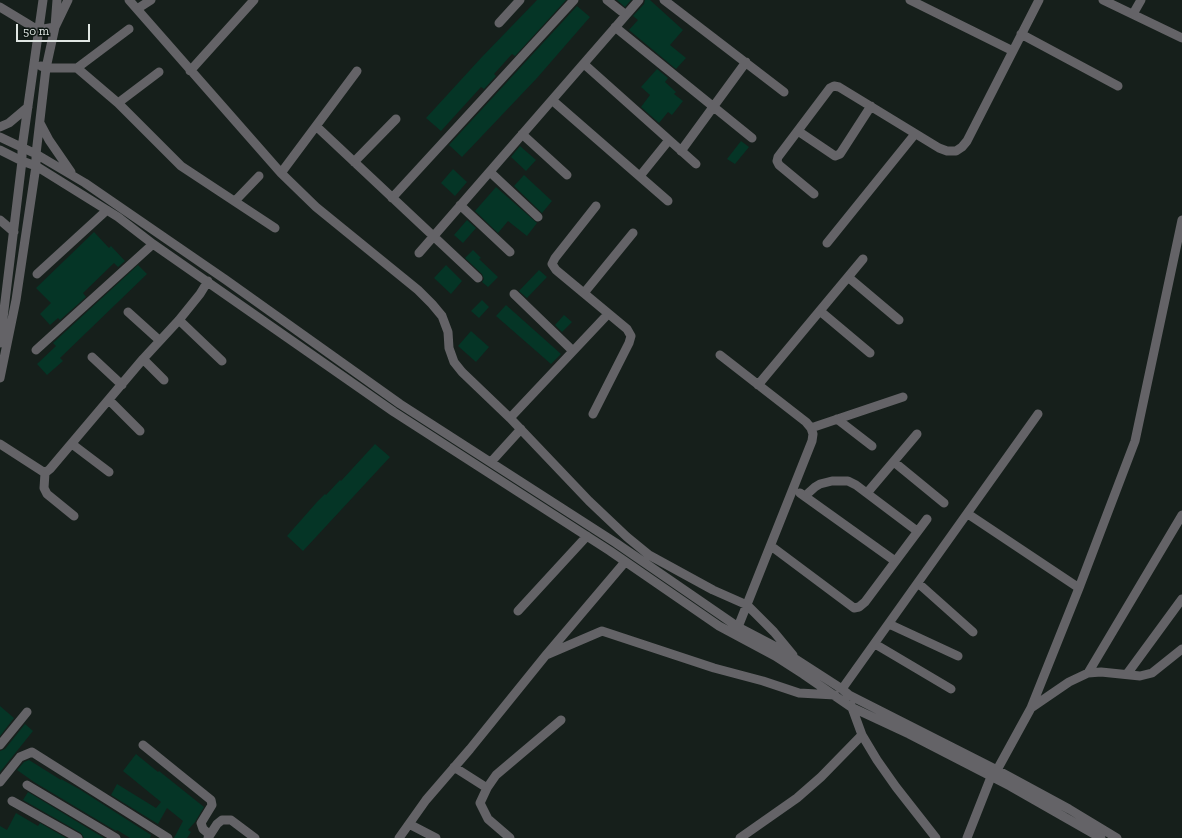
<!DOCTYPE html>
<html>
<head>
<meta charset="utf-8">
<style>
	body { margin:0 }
	#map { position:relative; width:1182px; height:838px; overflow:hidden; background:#161f1b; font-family:"Zilla Slab",serif }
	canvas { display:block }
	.scale { position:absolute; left:16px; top:24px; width:74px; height:18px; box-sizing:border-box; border:2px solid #e0e6e3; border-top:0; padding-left:5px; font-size:12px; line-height:14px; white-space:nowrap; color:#e0e6e3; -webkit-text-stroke:3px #0d1612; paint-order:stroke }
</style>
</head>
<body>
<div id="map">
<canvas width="1182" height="838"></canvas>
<div class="scale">50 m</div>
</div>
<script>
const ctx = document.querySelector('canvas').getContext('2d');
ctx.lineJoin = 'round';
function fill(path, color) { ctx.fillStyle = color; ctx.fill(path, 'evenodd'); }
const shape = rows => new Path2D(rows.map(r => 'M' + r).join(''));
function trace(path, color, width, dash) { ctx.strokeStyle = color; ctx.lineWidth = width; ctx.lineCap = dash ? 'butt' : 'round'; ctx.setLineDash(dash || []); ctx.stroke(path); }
fill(shape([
	[537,0,566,0,515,56,512,54,494,74,496,76,484,89,481,87,441,131,426,118,481,58],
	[617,0,631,0,625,7],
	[645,0,650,0,683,30,670,45,686,58,676,69,629,30,638,20,633,16,644,4],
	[577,6,590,17,537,78,462,157,449,145],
	[657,69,668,78,665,82,676,92,674,94,683,101,672,115,668,112,659,123,641,107,650,95,641,87],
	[741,141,749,147,735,164,727,159],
	[520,146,536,160,526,171,511,157],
	[453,169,467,182,455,196,441,183],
	[524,175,552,201,542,213,514,186],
	[496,187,537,223,527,236,508,221,498,233,475,211],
	[467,220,476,228,463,243,454,235],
	[94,232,109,248,111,246,125,261,118,267,114,263,83,293,86,297,60,320,58,318,50,325,40,314,51,303,36,288],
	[473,250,481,258,479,259,498,277,488,287,482,282,484,279,482,274,465,258],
	[138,265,147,274,60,358,63,361,47,375,37,364,56,346,53,343],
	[446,265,462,281,451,294,434,278],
	[539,270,547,277,527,298,519,291],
	[482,300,489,307,479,318,471,311],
	[506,305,561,354,551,364,496,316],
	[564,315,572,322,562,332,555,325],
	[471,331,489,347,476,362,458,346],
	[375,444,390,457,303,551,287,536,317,502,325,494,326,495,340,480,341,481],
	[0,706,14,718,0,736],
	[25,724,33,731,0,772,0,751,5,749],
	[136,754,158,772,159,771,204,807,195,822,188,830,191,832,187,838,174,838,183,821,167,808,158,824,111,795,117,784,156,808,161,802,123,771],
	[29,760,61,780,61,779,79,789,151,835,150,838,130,838,117,830,116,831,34,782,17,770,24,762],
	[28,792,104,838,84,838,81,833,23,800],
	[16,813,38,826,40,823,66,838,0,838,0,826,7,830]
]), '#053526');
trace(shape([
	[129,0,281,173,316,207,418,290,432,304,442,316,448,332,449,348,454,362,462,372,510,418,589,501,627,537,649,555,713,590,747,605,774,632,793,655],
	[607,0,626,15],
	[664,0,784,92],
	[910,0,1013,51],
	[1103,0,1182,38],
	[0,7,38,30,55,27,68,0],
	[137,9,151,0],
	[1133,14,1141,0],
	[499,23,520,0],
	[615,27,752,138],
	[1021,34,1118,86],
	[584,64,696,164],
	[41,66,46,68,77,68,118,103,181,166,275,228],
	[77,68,129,29],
	[190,71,254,0],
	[552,100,668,201],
	[118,103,159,72],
	[40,123,49,140,71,172],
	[316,126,478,278],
	[0,127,9,123,28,107],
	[798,131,835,156,840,154,871,106],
	[522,134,567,175],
	[0,137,36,154,85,183,226,280,400,404,616,543,738,627,780,649,842,689,849,695,997,770,1069,809,1117,838],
	[0,150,22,161,36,166,118,217,153,244,394,412,610,551,719,626,775,656,803,674,851,707,909,734,1010,786,1101,838],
	[681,151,746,62],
	[354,162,396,119],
	[490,172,538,217],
	[281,173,357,71],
	[640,176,669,140],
	[814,194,779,165,777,161,778,157,830,88,834,86,839,87,939,148,947,151,956,151,962,147,967,141,1039,0],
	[392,198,574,0],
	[235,201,259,176],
	[460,205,510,252],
	[0,220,14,232],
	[827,243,915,134],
	[419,253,639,0],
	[37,274,107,210],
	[848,277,899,320],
	[584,293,633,233],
	[514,294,573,351],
	[820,311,870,353],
	[128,312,159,340],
	[179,320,222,361],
	[0,343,22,161,22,148,43,0],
	[36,350,153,244],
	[720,355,806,422,811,428,813,434,812,441,738,627],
	[92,357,122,385],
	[143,359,164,380],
	[0,378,16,300,36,166,36,154,46,68,55,27,57,0],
	[758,385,863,259],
	[109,400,140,431],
	[593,414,629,343,631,336,627,329,556,270,552,264,555,258,596,206],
	[510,418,608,314],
	[837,419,872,446],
	[811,428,903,397],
	[0,444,45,473,50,469,143,359,179,320,200,294,208,281],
	[72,444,109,472],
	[491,462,521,429],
	[894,462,944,503],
	[45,473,44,488,47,494,74,516],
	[800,493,895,561],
	[867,493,917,434],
	[805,496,815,487,820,484,832,481,848,481,856,485,917,531],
	[968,514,1079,588],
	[771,546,854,608,859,607,865,602,927,519],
	[918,583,973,632],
	[518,611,587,536],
	[889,624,958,656],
	[875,644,951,689],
	[547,654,625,562],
	[1088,673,1182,515],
	[1127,674,1182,599],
	[842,689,1038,414],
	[851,705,862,735,877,760,896,787,936,838],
	[1031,708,1069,682,1088,673,1101,672,1140,676,1152,673,1182,649],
	[0,745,27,712],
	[143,745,211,800,212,805,201,823,203,829,210,835],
	[454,767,487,788],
	[0,782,20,757,32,752,168,838],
	[27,785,116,838],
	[12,801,78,838],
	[409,824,436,838],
	[208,838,217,824,222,820,231,820,255,838],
	[399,838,426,800,470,749,546,655,602,631,714,668,763,681,799,693,835,695],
	[510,838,488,819,480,803,487,788,496,775,561,720],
	[740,838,797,798,821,777,862,735],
	[967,838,991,777,997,770,1031,708,1079,588,1135,441,1182,220]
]), '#646367', 9);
</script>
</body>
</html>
